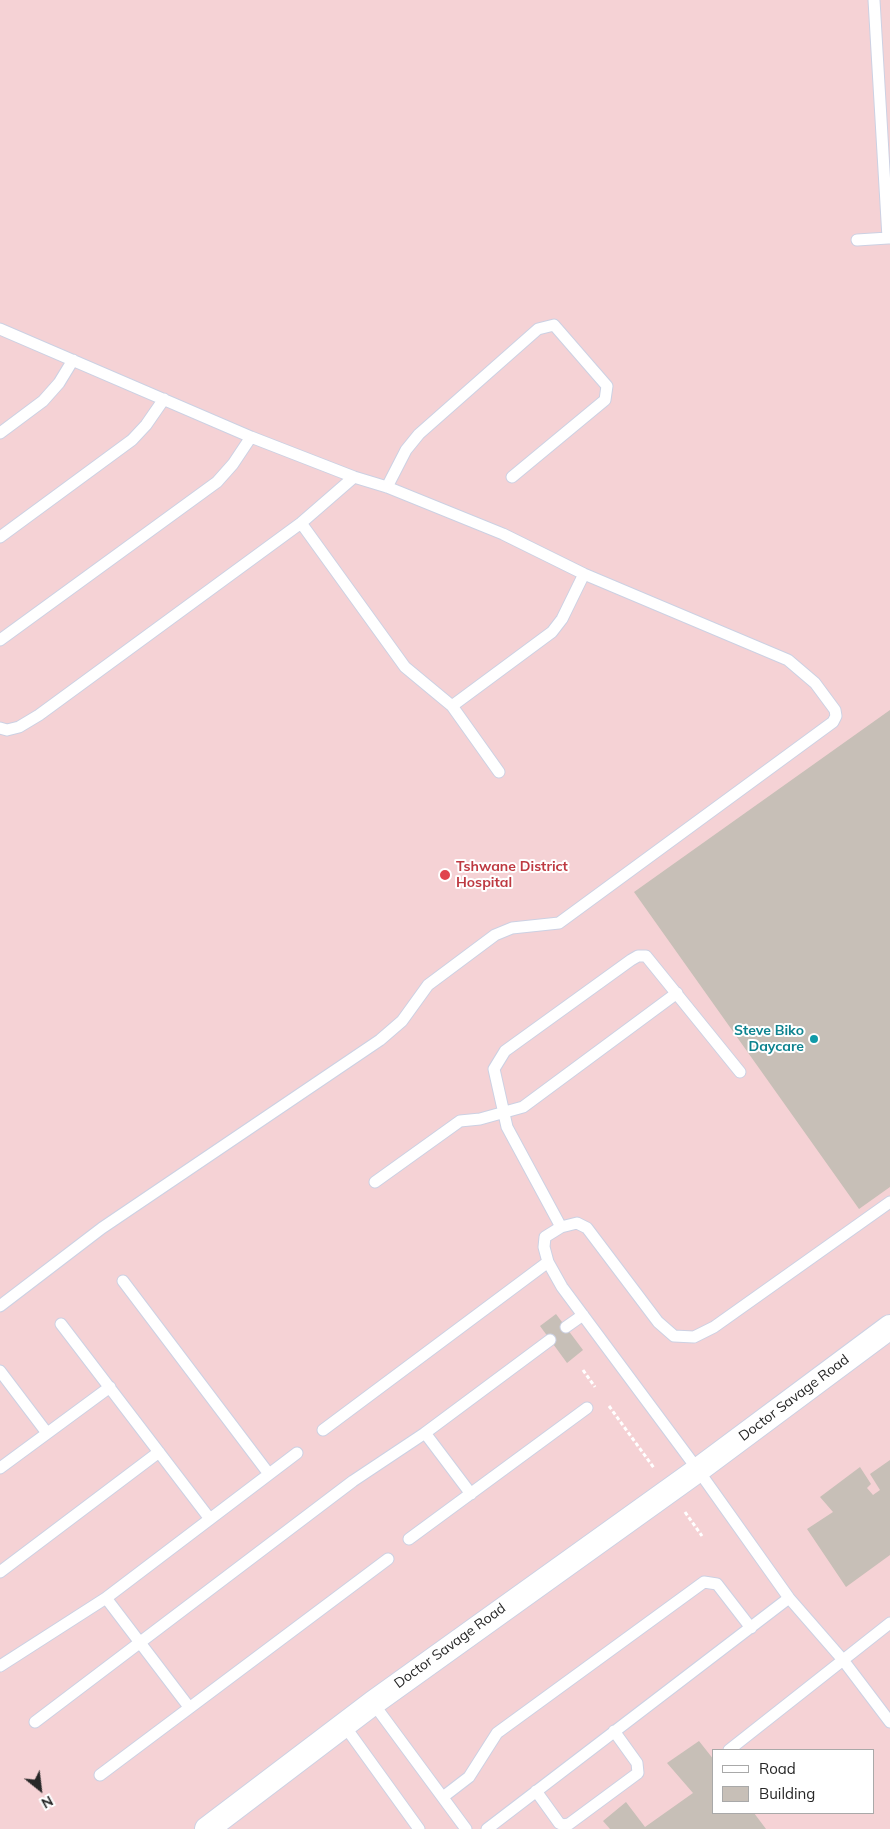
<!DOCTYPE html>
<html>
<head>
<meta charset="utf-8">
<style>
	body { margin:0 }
	#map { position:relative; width:890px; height:1829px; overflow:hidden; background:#ece2d6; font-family:Mulish,sans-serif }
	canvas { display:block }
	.legend { position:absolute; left:712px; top:1749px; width:162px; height:65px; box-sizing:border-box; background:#fff; border:1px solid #a9a9a9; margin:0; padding:6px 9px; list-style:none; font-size:15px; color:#272727 }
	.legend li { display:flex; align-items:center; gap:10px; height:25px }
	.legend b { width:25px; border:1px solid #a9a9a9 }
	.north { position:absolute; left:15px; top:1764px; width:50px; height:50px; -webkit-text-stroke:4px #fff; paint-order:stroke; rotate:151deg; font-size:14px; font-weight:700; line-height:20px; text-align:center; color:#272727 }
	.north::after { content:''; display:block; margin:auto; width:18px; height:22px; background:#272727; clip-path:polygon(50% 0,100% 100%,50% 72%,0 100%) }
</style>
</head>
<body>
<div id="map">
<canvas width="890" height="1829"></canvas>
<ul class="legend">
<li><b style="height:6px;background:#fff"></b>Road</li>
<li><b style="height:14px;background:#c7bfb7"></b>Building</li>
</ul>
<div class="north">N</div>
</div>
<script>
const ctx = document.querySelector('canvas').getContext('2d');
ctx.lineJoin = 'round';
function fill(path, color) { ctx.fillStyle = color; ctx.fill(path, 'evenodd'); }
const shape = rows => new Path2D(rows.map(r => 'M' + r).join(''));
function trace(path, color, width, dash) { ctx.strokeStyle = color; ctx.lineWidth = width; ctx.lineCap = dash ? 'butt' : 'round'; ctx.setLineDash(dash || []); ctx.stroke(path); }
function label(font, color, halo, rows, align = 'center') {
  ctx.font = font + ' Mulish,sans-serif'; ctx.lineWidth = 4; ctx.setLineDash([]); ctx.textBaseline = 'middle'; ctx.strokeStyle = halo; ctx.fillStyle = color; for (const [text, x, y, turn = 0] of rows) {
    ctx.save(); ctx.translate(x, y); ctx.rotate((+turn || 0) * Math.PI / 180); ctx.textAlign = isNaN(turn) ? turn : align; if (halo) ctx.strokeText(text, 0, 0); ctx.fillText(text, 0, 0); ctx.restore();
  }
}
fill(shape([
	[0,0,890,0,890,1829,0,1829],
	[714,1750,874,1750,874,1813,714,1813]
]), '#f5d2d5');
fill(shape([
	[890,710,890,1187,859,1209,634,892],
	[556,1314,583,1350,567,1363,540,1326],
	[890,1460,890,1555,846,1587,807,1529,833,1512,820,1497,860,1467,871,1484,867,1488,873,1495,880,1490,870,1474],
	[699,1741,714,1760,714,1813,754,1813,766,1829,610,1829,603,1821,626,1802,645,1827,693,1793,667,1763]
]), '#c7bfb7');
const service = shape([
	[874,0,888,238,890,238],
	[857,240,888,238],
	[0,329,251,437,354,477,387,487,503,534,584,574,788,660,815,683,835,710,836,716,833,722,559,923,512,928,495,935,428,985,402,1021,380,1040,102,1228,0,1306],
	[0,433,43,401,59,383,73,360],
	[387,487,406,450,419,434,538,329,554,325,607,386,605,400,512,477],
	[301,523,405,667,452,706,499,772],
	[0,537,132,440,146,425,164,399],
	[0,640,217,482,233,464,251,437],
	[452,706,552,632,562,619,584,574],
	[0,728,7,730,19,727,39,715,301,523,354,477],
	[375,1182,460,1121,480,1119,523,1107,677,993],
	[890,1202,714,1327,694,1337,674,1336,658,1322,587,1228,577,1223,561,1227,545,1237,544,1247,548,1262,562,1287,698,1470,789,1598,843,1660,890,1722],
	[561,1227,507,1127,494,1069,505,1051,631,960,638,956,646,956,740,1072],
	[123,1281,269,1474],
	[61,1324,210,1519],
	[566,1327,583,1315],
	[0,1371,47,1433],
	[323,1430,548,1262],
	[425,1433,471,1494],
	[0,1468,110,1387],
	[409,1539,587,1408],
	[0,1572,159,1452],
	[106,1598,189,1707],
	[0,1666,106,1598,297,1453],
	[373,1703,466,1829],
	[35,1722,353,1481,425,1433,550,1340],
	[344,1725,419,1829],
	[729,1750,890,1623],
	[100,1775,388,1559],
	[536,1791,559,1823,563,1825,569,1824,638,1773,637,1763,614,1731],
	[443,1797,469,1777,497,1733,704,1582,717,1584,751,1628],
	[487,1829,789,1598]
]);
const minor = shape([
	[207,1829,373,1703,698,1470,890,1327]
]);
trace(service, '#ccd1e3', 13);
trace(minor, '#ccd1e3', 26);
trace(shape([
	[583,1370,595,1387],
	[609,1406,654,1468],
	[685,1512,702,1536]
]), '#fff', 3, [4, 2.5]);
trace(service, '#fff', 11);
trace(minor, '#fff', 24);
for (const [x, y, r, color] of [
	[445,875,6,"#e0444e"],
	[814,1039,5,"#0f9aa8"]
]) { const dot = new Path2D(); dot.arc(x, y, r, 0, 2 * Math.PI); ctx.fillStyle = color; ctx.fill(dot); trace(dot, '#fff', 2); }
label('bold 14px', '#be3a42', '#fff', [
	["Tshwane District",456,867],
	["Hospital",456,883]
], 'left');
label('bold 14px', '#0d838f', '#fff', [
	["Steve Biko",804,1031],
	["Daycare",804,1047]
], 'right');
label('14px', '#272727', '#fff', [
	["Doctor Savage Road",794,1398,-37],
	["Doctor Savage Road",450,1646,-36]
]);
</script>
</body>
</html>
